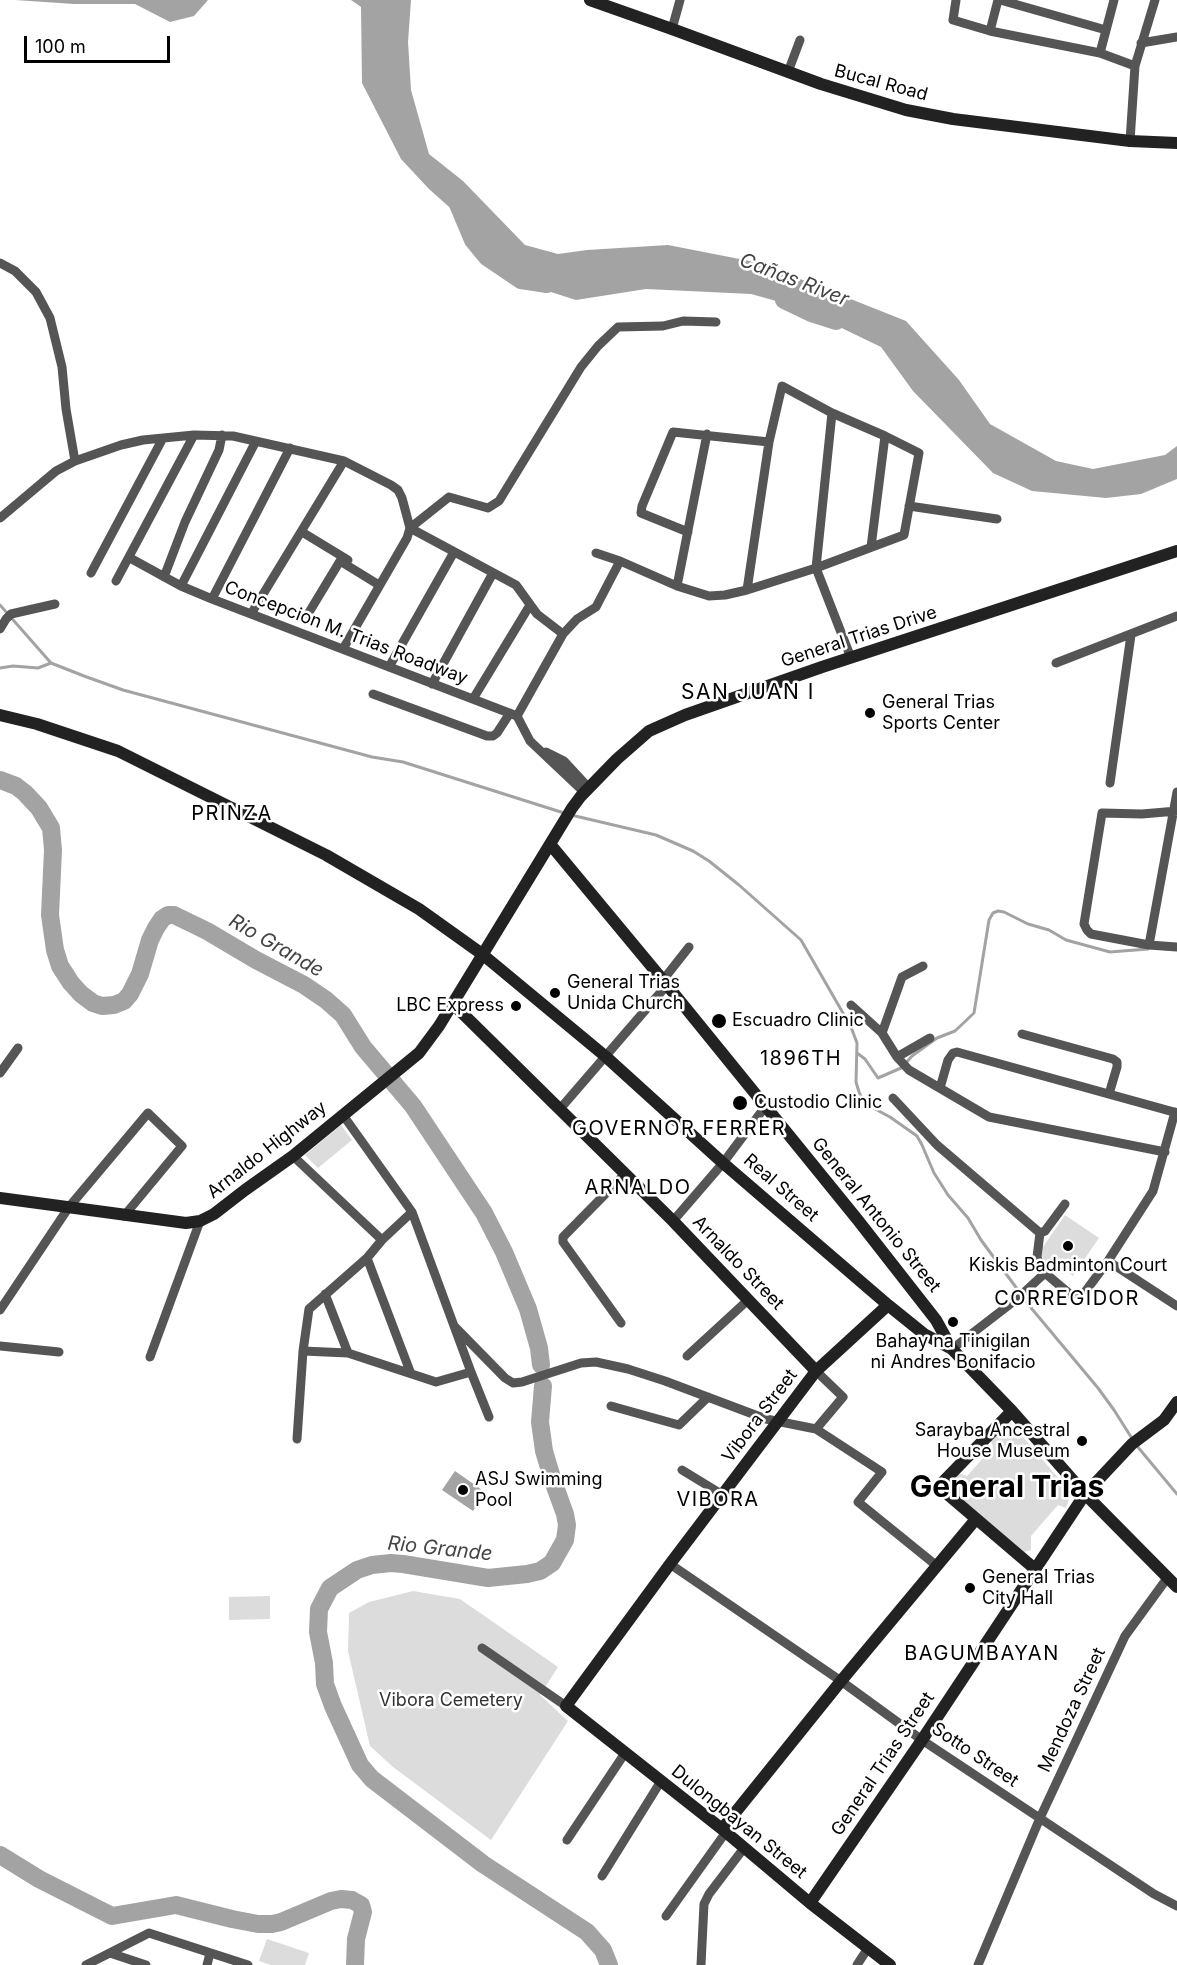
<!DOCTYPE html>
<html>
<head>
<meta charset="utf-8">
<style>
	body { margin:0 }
	#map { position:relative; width:1177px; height:1965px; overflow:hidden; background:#fff; font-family:Inter,sans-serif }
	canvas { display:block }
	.scale { position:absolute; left:24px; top:36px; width:146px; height:27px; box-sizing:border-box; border:3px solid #000; border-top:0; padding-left:8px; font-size:18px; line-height:21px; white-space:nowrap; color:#000; -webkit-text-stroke:4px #fff; paint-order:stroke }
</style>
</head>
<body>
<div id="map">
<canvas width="1177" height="1965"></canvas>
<div class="scale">100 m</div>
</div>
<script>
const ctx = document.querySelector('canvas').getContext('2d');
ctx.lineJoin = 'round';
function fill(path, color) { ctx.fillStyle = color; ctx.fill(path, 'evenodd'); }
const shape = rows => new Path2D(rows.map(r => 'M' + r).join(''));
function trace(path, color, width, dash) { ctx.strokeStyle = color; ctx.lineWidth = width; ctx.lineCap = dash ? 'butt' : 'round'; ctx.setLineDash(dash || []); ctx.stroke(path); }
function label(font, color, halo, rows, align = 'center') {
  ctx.font = font + ' Inter,sans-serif'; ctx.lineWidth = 5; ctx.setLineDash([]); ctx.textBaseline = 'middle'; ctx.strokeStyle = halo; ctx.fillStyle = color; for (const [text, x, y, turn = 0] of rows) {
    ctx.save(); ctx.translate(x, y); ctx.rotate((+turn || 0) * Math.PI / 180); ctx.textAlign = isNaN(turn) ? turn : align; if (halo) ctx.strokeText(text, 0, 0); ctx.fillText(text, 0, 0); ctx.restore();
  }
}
fill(shape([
	[341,1125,352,1140,318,1168,305,1155],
	[1065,1215,1099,1238,1073,1276,1054,1263,1049,1270,1040,1264,1043,1258,1038,1254],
	[1005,1422,1012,1424,1066,1487,1070,1497,1066,1508,1058,1505,1031,1536,1031,1550,1024,1552,947,1487,955,1472,967,1476,993,1447,989,1435],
	[413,1591,460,1599,558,1667,540,1695,568,1721,491,1840,393,1767,370,1746,348,1651,349,1613,369,1602],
	[270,1596,270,1619,229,1620,229,1597],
	[267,1939,309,1953,305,1965,271,1965,259,1961]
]), '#dcdcdc');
fill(shape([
	[15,0,208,0,194,16,170,22,135,4,74,4],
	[351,0,411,0,408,42,411,90,429,154,463,181,525,245,558,254,587,250,668,245,760,263,906,321,959,380,990,424,1056,461,1093,469,1165,455,1177,446,1177,479,1141,494,1106,498,1032,491,993,473,913,391,881,347,798,307,751,294,646,289,576,300,532,286,506,270,483,250,467,223,429,189,401,159,362,83,361,7],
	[455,1471,485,1492,473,1511,442,1490]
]), '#a3a3a3');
trace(shape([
	[0,605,51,663,84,676,123,690,372,757,403,762,564,813],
	[0,668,13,666,38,668,51,663],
	[571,815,656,835,693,851,709,861,739,885,801,940,851,1027,857,1043,856,1082,859,1092,864,1103,890,1117,917,1136,922,1145,934,1173,948,1195,968,1218,981,1240,1032,1309,1098,1388,1114,1410,1133,1440],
	[857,1053,865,1059,878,1078,901,1068],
	[905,1064,912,1056,937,1038,955,1031,974,1013,989,920,993,913,998,911,1004,912,1028,924,1049,930,1066,940,1110,952,1148,949],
	[1137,1446,1177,1494]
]), '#a3a3a3', 3);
trace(shape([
	[457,202,473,240,487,257,521,280,547,284],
	[784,300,811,313,836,321],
	[0,780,16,786,25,793,39,808,51,828,53,850,50,915,55,950,60,966,71,983,81,994,93,1003,102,1006,114,1005,124,1001,130,994,140,974,150,940,156,928,162,919,168,915,174,915,207,931,256,960,304,985,326,1000,343,1015,363,1047,413,1106,484,1213,504,1252,528,1309,539,1348,541,1365],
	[543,1386,540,1422,544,1451,553,1481,565,1514,567,1525,565,1540,552,1563,540,1571,527,1574,488,1578,403,1564,391,1563,372,1565,357,1570,330,1588,319,1609,318,1632,324,1663,325,1684,333,1706,360,1765,372,1779,483,1864,587,1932,603,1950,609,1965],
	[0,1855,39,1879,112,1916,176,1905,232,1919,258,1924,272,1924,281,1922,331,1901,341,1899,352,1900,361,1905,363,1912,356,1939,355,1965]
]), '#a3a3a3', 18);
trace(shape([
	[956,0,953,20,990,31,1100,53,1135,66],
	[1000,0,1106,30],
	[672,29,680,0],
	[990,31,998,0],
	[1141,43,1177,37],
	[1100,53,1114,0],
	[788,72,800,40],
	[1130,141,1135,66,1155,0],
	[0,263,15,271,36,292,50,318,62,367,66,409,75,461],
	[832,413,816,568,851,658],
	[909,506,997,519],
	[0,518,56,471,75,461,121,445,143,440,194,435,233,436,344,461,391,485,398,490,402,498,410,528,407,538,343,649],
	[410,528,449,497,488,508,499,501,581,367,598,346,618,327,663,326,683,321,716,322],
	[410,528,516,585,537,614,563,634],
	[302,532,348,560],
	[688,532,641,513,642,506,673,432,769,442],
	[871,547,885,436],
	[596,553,620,561,677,586,709,596,725,595,747,590,816,568,904,535,919,453,885,436,832,413,782,386,769,442,747,590],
	[130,558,181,586,212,599,517,716,530,741,585,793],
	[91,573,163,438],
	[164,577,185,522,219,450,222,435],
	[116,581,194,435],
	[181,586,256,441],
	[677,586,707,434],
	[212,599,290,448],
	[251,614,344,461],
	[308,614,340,561,379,585],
	[0,629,6,619,11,614,55,604],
	[1056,663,1177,616],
	[389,667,454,552],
	[432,684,493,573],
	[373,694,487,736,493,736,497,733,510,713],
	[473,699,530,605],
	[517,716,563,634,577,619,596,607,620,561],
	[546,752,564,761,589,788],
	[1110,783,1131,635],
	[1177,811,1142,814,1102,813,1084,924,1087,930,1091,934,1149,945,1177,947],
	[1149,945,1177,792],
	[923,966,902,977,882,1033,897,1057,909,1070,989,1117,1165,1152],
	[663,980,689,947],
	[851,1005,882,1033],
	[1022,1034,1113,1059,1117,1062,1117,1067,1109,1094],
	[897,1057,930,1038],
	[0,1073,18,1048],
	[940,1088,948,1060,953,1053,957,1052,1177,1113],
	[893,1098,937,1145,1040,1233],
	[559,1110,667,985],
	[343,1115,412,1212,471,1372,489,1417],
	[293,1156,382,1240],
	[673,1221,723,1163,765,1107],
	[1040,1233,1037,1257,1040,1266,1045,1273],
	[1040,1233,1045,1231,1065,1204],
	[367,1258,411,1374],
	[1108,1261,1177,1306],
	[325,1294,348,1353],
	[0,1310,69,1207,148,1113,182,1146,124,1216],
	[621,1323,563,1242,563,1237,625,1174],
	[454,1326,505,1378,513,1383,522,1382,581,1363,596,1362,628,1369,665,1381,766,1419,816,1429,882,1472,858,1502,937,1566],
	[0,1346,59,1352],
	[952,1349,1018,1298,1045,1273,1071,1295,1078,1296,1085,1292,1108,1261,1153,1191,1175,1112],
	[303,1351,348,1353,436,1382,471,1372],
	[687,1356,748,1300],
	[150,1357,200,1221],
	[611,1406,679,1425,708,1397],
	[816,1429,843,1397,816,1371],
	[297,1439,303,1351,309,1309,367,1258,382,1240,412,1212],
	[682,1470,723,1495],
	[670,1564,841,1681,922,1740,1154,1894,1177,1906],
	[482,1648,566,1706],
	[567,1840,625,1753],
	[602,1876,661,1781],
	[666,1916,726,1832],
	[110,1953,146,1965],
	[86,1965,149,1933,248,1965],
	[207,1965,210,1953],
	[701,1965,704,1904,709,1894,744,1848],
	[857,1965,868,1948],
	[978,1965,1040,1818,1125,1636,1168,1577]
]), '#555', 9);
trace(shape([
	[590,0,672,29,821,84,906,110,953,119,1130,141,1177,143],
	[0,715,37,724,118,751,326,855,419,909,482,954,605,1056,723,1163,888,1305,924,1334,952,1349],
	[550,844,667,985,857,1219,936,1320,952,1349,1012,1411,1085,1494,1177,1587],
	[452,1003,673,1221,816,1371],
	[0,1198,186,1223,200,1221,214,1214,245,1190,293,1156,419,1053,439,1026,572,808,581,796,617,759,649,731,685,715,822,667,1177,551],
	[888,1305,816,1371,670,1564,566,1706,722,1829,810,1903,890,1965],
	[1012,1411,943,1482,943,1487,946,1493,1035,1569],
	[722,1829,841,1681,976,1519],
	[810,1903,922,1740,1085,1494,1132,1444,1164,1420,1177,1402]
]), '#222', 12);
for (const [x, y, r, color] of [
	[870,713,6,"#000"],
	[555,993,6,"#000"],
	[516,1006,6,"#000"],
	[719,1021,8,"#000"],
	[740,1103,8,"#000"],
	[1068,1246,6,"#000"],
	[953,1322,6,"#000"],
	[1082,1441,6,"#000"],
	[463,1490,6,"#000"],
	[970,1588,6,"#000"]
]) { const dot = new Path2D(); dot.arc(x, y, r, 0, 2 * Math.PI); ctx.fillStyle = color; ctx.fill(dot); trace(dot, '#fff', 2); }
label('18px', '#000', '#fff', [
	["Bucal Road",881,83,15],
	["Concepcion M. Trias Roadway",346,633,21],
	["General Trias Drive",859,637,-18],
	["Arnaldo Highway",267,1150,-38],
	["Real Street",781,1188,41],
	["General Antonio Street",876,1215,51],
	["Arnaldo Street",738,1263,46],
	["Vibora Street",760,1416,-53],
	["Mendoza Street",1072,1710,-65],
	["Sotto Street",975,1755,34],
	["General Trias Street",883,1764,-56],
	["Dulongbayan Street",739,1822,39]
]);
label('18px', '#000', '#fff', [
	["General Trias",882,703],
	["Sports Center",882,724],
	["General Trias",567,983],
	["Unida Church",567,1004],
	["LBC Express",504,1006,"right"],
	["Escuadro Clinic",732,1021],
	["Custodio Clinic",754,1103],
	["Kiskis Badminton Court",1068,1266,"center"],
	["Bahay na Tinigilan",953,1342,"center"],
	["ni Andres Bonifacio",953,1363,"center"],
	["Sarayba Ancestral",1070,1431,"right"],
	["House Museum",1070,1452,"right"],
	["ASJ Swimming",475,1480],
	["Pool",475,1501],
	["General Trias",982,1578],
	["City Hall",982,1599]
], 'left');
label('18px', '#333', '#fff', [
	["Vibora Cemetery",451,1701]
]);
label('italic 20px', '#444', '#fff', [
	["Cañas River",794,280,21],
	["Rio Grande",276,946,30],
	["Rio Grande",440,1549,6]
]);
ctx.letterSpacing = '1.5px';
label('20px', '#000', '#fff', [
	["PRINZA",232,814],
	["1896TH",801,1059],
	["GOVERNOR FERRER",679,1129],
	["ARNALDO",638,1188],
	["CORREGIDOR",1067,1299],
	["VIBORA",718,1500],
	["BAGUMBAYAN",982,1654]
]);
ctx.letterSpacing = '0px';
ctx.letterSpacing = '1.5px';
label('21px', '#000', '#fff', [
	["SAN JUAN I",748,693]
]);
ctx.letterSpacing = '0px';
label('bold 30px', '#000', '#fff', [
	["General Trias",1007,1488]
]);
</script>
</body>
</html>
